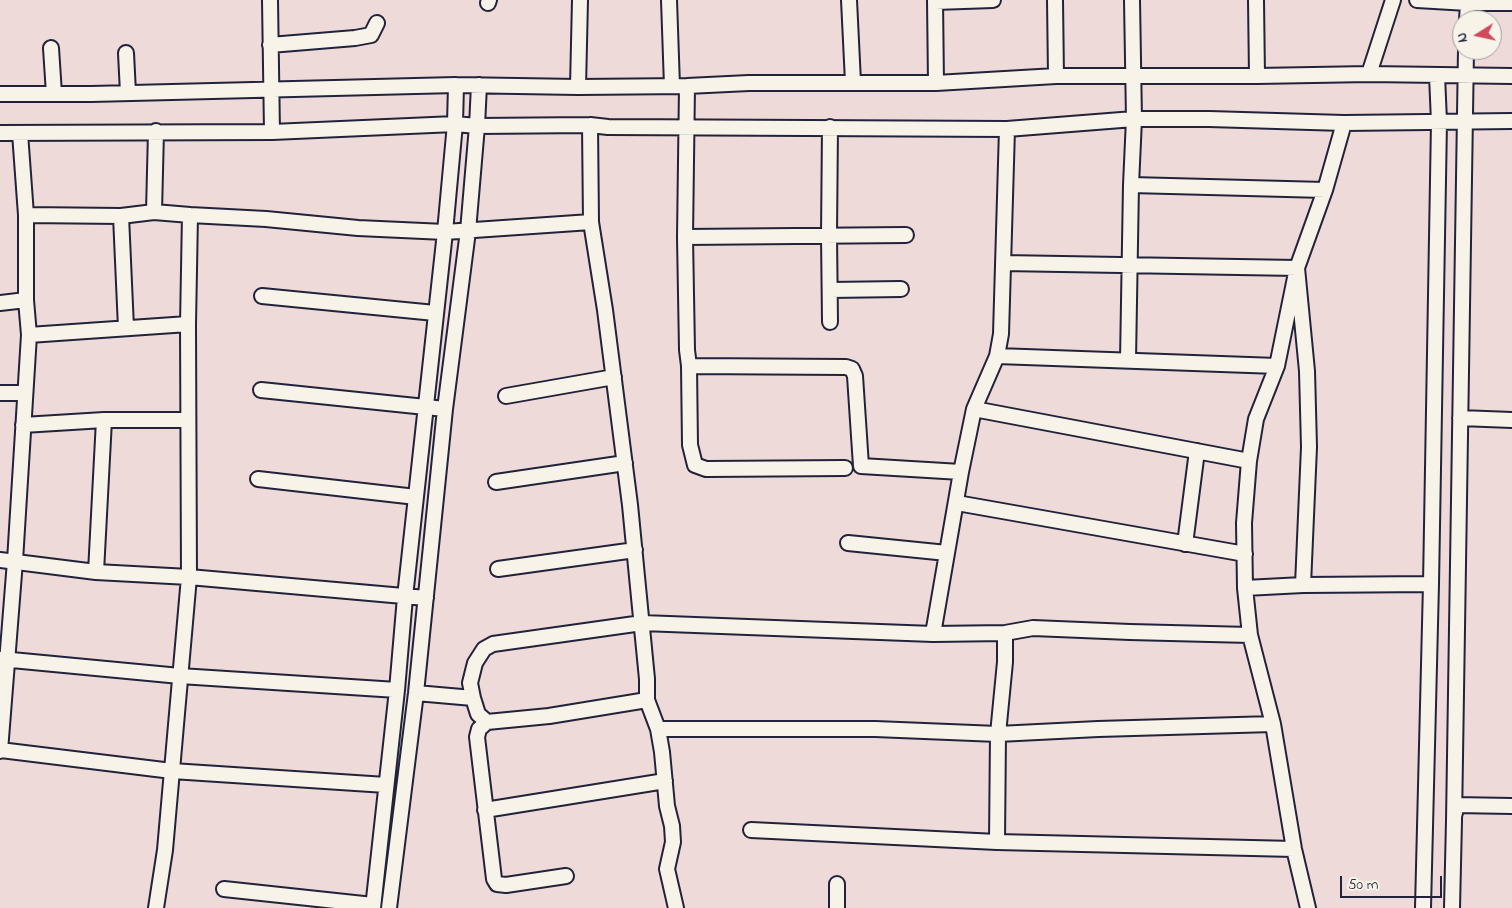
<!DOCTYPE html>
<html>
<head>
<meta charset="utf-8">
<style>
	body { margin:0 }
	#map { position:relative; width:1512px; height:908px; overflow:hidden; background:#eedad8; font-family:"Indie Flower",sans-serif }
	canvas { display:block }
	.north { position:absolute; left:1452px; top:10px; width:50px; height:50px; box-sizing:border-box; background:#f7f3e8; border:1px solid #a29fa3; border-radius:50%; rotate:260deg; font-size:14px; font-weight:700; line-height:20px; text-align:center; color:#22223b }
	.north::after { content:''; display:block; margin:auto; width:18px; height:22px; background:#d1495b; clip-path:polygon(50% 0,100% 100%,50% 72%,0 100%) }
	.scale { position:absolute; left:1340px; top:876px; width:102px; height:22px; box-sizing:border-box; border:2px solid #22223b; border-top:0; padding-left:6px; font-size:15px; line-height:18px; white-space:nowrap; color:#22223b; -webkit-text-stroke:4px #f7f3e8; paint-order:stroke }
</style>
</head>
<body>
<div id="map">
<canvas width="1512" height="908"></canvas>
<div class="north">N</div>
<div class="scale">50 m</div>
</div>
<script>
const ctx = document.querySelector('canvas').getContext('2d');
ctx.lineJoin = 'round';
const shape = rows => new Path2D(rows.map(r => 'M' + r).join(''));
function trace(path, color, width, dash) { ctx.strokeStyle = color; ctx.lineWidth = width; ctx.lineCap = dash ? 'butt' : 'round'; ctx.setLineDash(dash || []); ctx.stroke(path); }
const minor = shape([
	[270,0,272,132],
	[669,0,672,86],
	[849,0,853,82],
	[935,0,936,83],
	[1055,0,1056,76],
	[1256,0,1257,76],
	[1417,0,1468,3,1512,3],
	[935,2,993,0],
	[488,3,489,0],
	[1467,20,1468,3],
	[270,45,355,38,371,35,377,23],
	[51,48,54,94],
	[126,53,128,93],
	[1369,74,1393,0],
	[687,86,685,237,687,350,689,366,846,367,852,369,855,376,861,466,961,472,947,553,848,543],
	[578,87,580,0],
	[0,94,91,94,456,85,578,87,687,86,749,83,936,83,1056,76,1257,76,1369,74,1512,76],
	[1344,123,1325,190,1297,268,1277,366,1256,419,1249,461,1244,523,1245,588,1303,585,1431,584],
	[830,127,829,235,830,322],
	[0,133,272,132,455,124,477,126,590,125],
	[1131,185,1325,190],
	[26,215,121,216,154,212,156,131],
	[190,215,266,219,358,228,445,232,591,222],
	[121,216,126,328],
	[685,237,906,235],
	[1003,263,1297,268,1307,371,1309,447,1303,585],
	[830,290,901,289],
	[262,296,435,313],
	[0,303,26,300],
	[29,335,188,324,190,215,154,212],
	[1128,360,1131,185,1134,119,1132,0],
	[689,366,690,445,695,465,706,469,845,468],
	[1277,366,997,356,1001,334,1007,129,1134,119,1209,119,1344,123,1512,121],
	[261,390,445,409],
	[0,393,25,393],
	[506,396,614,377],
	[974,409,997,356],
	[1460,418,1512,420],
	[23,425,104,420,188,420],
	[961,472,974,409,1249,461],
	[258,479,416,497],
	[496,482,625,463],
	[957,503,1245,554],
	[1185,544,1197,451],
	[0,560,96,572,189,577,426,598],
	[498,569,635,550],
	[96,572,104,420],
	[1245,588,1250,635],
	[1005,633,1005,662,998,734,997,842,1294,849],
	[933,634,947,553],
	[1,659,180,676,397,690],
	[416,693,473,698,470,683,475,663,484,649,493,644,642,623,933,634,1005,633,1033,628,1130,632,1250,635,1273,724,1294,849,1308,908],
	[473,698,478,714,487,722,549,716,647,700],
	[487,722,479,729,477,737,494,879,497,884,506,885,566,876],
	[658,729,875,729,998,734,1098,729,1273,724],
	[0,750,172,771,386,785],
	[0,751,15,561,29,335,26,300,26,215,20,133],
	[485,810,665,781],
	[1455,813,1455,805,1512,806],
	[751,830,997,842],
	[224,889,373,905],
	[156,908,165,850,189,577,188,324],
	[373,908,397,690,405,597,445,232,455,124,456,85],
	[389,908,416,693,445,409,468,231,477,126,479,85],
	[676,908,667,869,673,842,672,826,667,806,662,752,658,729,647,700,647,679,630,505,605,310,591,222,590,125,608,127,1007,129],
	[837,908,837,884],
	[1423,908,1431,584,1439,122,1437,75],
	[1452,908,1454,821,1466,50]
]);
trace(minor, '#22223b', 18);
trace(minor, '#f7f3e8', 14);
</script>
</body>
</html>
